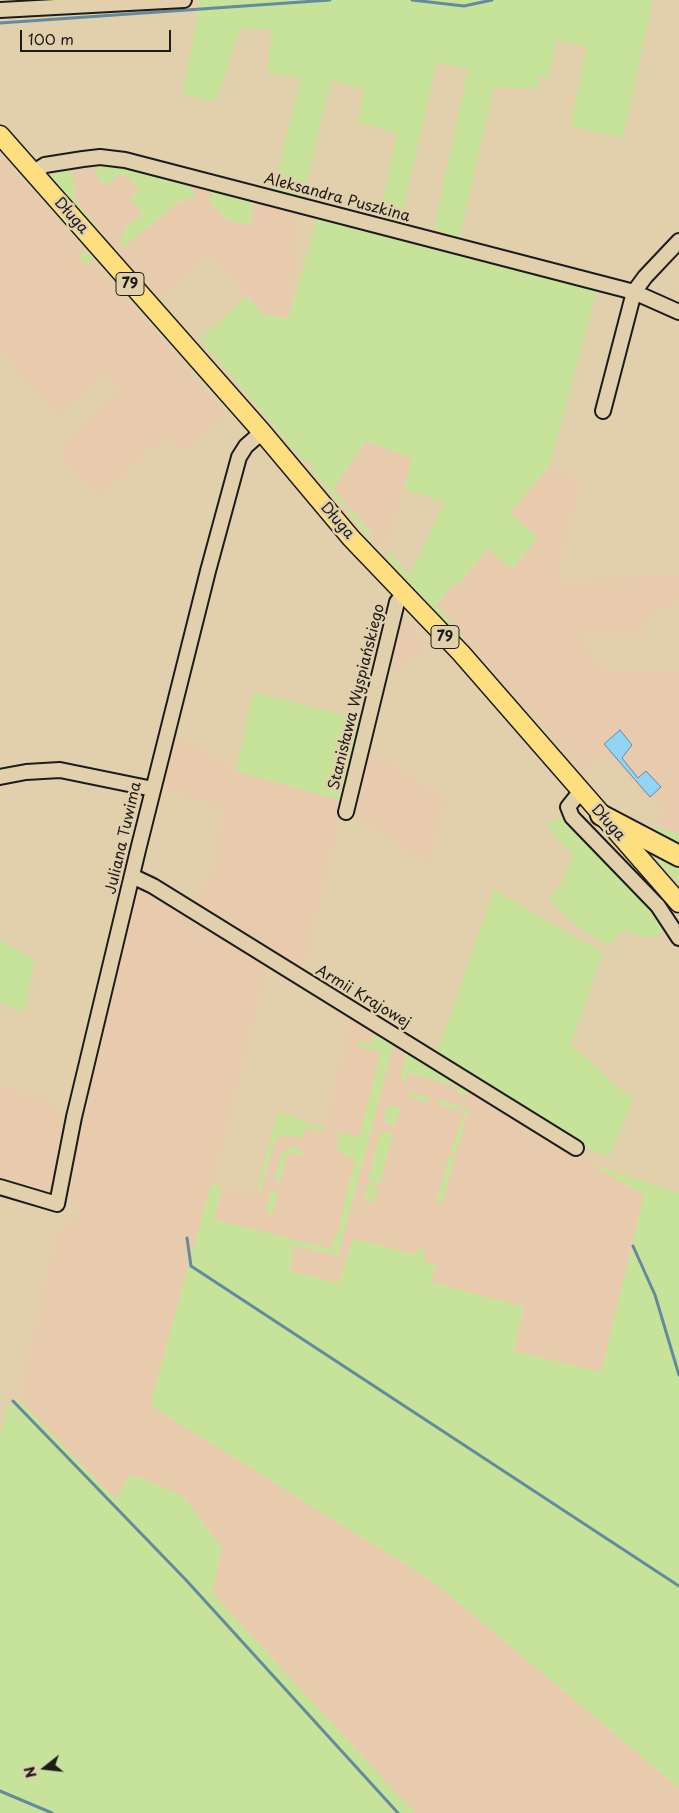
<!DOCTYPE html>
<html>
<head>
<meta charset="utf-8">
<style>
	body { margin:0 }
	#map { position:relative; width:679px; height:1813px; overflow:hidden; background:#e2d0ad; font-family:"Playpen Sans",sans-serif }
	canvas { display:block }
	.north { position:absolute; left:20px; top:1743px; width:50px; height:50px; -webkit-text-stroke:4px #e2d0ad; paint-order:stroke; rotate:254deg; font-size:14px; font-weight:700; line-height:20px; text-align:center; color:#1c1c1c }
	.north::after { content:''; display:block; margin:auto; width:18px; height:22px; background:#1c1c1c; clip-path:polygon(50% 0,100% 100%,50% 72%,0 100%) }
	.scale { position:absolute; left:20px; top:30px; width:151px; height:22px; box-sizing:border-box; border:2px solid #1c1c1c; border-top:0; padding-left:6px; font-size:15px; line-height:18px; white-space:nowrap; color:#1c1c1c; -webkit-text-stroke:4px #e2d0ad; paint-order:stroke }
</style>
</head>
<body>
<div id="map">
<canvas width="679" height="1813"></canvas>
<div class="north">N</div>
<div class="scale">100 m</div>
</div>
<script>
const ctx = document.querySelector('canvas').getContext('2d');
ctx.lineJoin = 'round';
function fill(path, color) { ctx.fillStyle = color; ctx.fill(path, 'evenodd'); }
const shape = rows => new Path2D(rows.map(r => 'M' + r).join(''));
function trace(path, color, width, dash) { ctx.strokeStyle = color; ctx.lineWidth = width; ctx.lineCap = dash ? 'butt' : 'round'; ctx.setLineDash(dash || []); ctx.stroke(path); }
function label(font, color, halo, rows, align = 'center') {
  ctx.font = font + ' "Playpen Sans",sans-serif'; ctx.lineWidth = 5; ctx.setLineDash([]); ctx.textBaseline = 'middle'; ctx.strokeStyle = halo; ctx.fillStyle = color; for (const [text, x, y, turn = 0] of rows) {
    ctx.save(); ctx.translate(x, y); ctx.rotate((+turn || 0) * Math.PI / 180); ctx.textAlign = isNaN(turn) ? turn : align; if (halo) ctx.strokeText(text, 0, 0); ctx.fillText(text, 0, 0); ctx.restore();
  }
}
fill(shape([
	[0,155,226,415,186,453,167,434,100,498,58,452,122,389,106,372,57,416,0,351],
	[100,160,300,212,288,319,263,314,212,254,158,299,53,180,56,170],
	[366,441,412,458,385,549,333,488],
	[549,467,581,483,557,572,560,581,679,575,679,604,673,604,645,621,643,634,582,635,597,670,679,670,679,832,657,824,663,813,604,754,583,771,434,604],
	[399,612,429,647,396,673,386,664],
	[176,734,236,771,344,801,303,972,197,905,214,866,223,811,162,787],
	[364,747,448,800,428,864,350,813],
	[143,893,165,899,268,964,212,1184,252,1194,257,1191,278,1112,322,1127,326,1124,352,1016,407,1052,644,1196,601,1372,514,1351,524,1307,345,1259,339,1283,290,1271,294,1245,150,1405,435,1583,679,1788,679,1813,415,1813,212,1592,222,1548,182,1495,115,1499,19,1400,57,1230,69,1218,78,1218,82,1206,70,1199,67,1188,84,1110,136,898],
	[0,1087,51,1100,65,1116,52,1192,37,1198,0,1184]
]), '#e8cbad');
fill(shape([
	[200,0,653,0,623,138,570,126,587,47,556,40,549,79,539,75,538,89,494,87,460,237,434,229,468,69,437,63,400,222,379,218,397,133,358,122,364,89,331,80,303,198,272,191,301,78,267,72,272,30,241,27,216,102,183,95],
	[100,165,114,166,188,184,195,195,193,198,179,202,122,248,121,239,125,228,143,213,129,198,139,190,126,174,123,176,121,173,109,184,104,184,94,172],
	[65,168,72,172,76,201,110,242,53,180,56,170],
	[214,192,249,200,252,205,251,224,237,223,225,218,218,208,215,210,209,199],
	[318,217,598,288,549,467,510,512,538,538,512,569,488,549,456,587,453,584,436,605,463,637,462,642,385,555,389,552,410,575,444,503,404,488,412,458,366,441,333,488,346,504,341,505,312,471,314,467,309,461,303,461,200,339,246,296,263,314,288,319],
	[85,251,93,259,89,263,82,262,78,257],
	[351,509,372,534,369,537,349,514],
	[253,692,363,720,344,801,236,771],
	[578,810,597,831,596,848,659,915,662,934,643,937,623,930,608,945,587,934,549,900,564,880,572,854,545,824],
	[657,827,679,835,679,850,653,834],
	[645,846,679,862,679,885],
	[494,890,603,953,571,1044,623,1092,634,1097,610,1156,593,1151,436,1055],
	[0,940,35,960,24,1012,0,1003],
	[377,1032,394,1042,338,1256,294,1245,290,1271,339,1283,353,1238,416,1255,419,1247,425,1250,423,1261,436,1265,431,1282,524,1307,514,1351,601,1372,644,1196,592,1164,679,1193,679,1788,435,1583,150,1405,211,1184,222,1187,214,1219,331,1249,335,1235,337,1235,355,1159,344,1156,345,1153,337,1149,338,1133,359,1137,381,1052,360,1046,357,1039,369,1045],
	[407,1052,410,1052,468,1089,468,1095,457,1094,459,1087,408,1073,406,1081,402,1080,401,1075],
	[411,1093,430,1098,428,1102,409,1097],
	[439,1100,466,1108,468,1110,456,1154,450,1153,465,1110,438,1105],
	[389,1105,400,1108,395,1126,384,1121,386,1108],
	[278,1112,322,1127,327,1125,321,1131,319,1128,315,1130,317,1133,314,1135,312,1128,304,1129,304,1137,295,1137,295,1130,293,1137,282,1135,276,1139,260,1192,257,1191],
	[383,1132,393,1133,380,1184,368,1181,379,1136],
	[291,1147,301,1149,303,1156,288,1153,279,1184,275,1177,281,1154],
	[449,1156,455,1157,443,1202,436,1204],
	[367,1183,378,1188,372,1204,365,1201],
	[274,1191,278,1191,272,1217,266,1209,270,1195],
	[19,1400,115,1499,131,1474,182,1495,222,1548,212,1593,415,1813,0,1813,0,1438,8,1406]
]), '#c7e39a');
const water = shape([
	[620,730,632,745,622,758,638,778,646,771,661,787,650,797,604,744,620,730]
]);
fill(water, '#92d4f4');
trace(water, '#638a9e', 1);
trace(shape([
	[412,0,464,6,492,0],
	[0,23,330,0],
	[187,1238,191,1266,679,1586],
	[633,1246,655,1295,679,1375],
	[13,1401,186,1580,398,1813],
	[0,1791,52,1813]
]), '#638a9e', 3);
const minor = shape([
	[0,10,184,0],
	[32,173,45,165,83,159,100,157,125,160,634,292,679,312],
	[603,411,634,292,645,277,679,241],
	[0,777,26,772,60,770,153,789],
	[580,792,568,807,572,817,658,906,679,938],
	[346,812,397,602,404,594],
	[132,876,153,886,576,1148],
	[0,1187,57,1204,74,1117,138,850,208,571,239,457,246,446,262,432]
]);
const major = shape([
	[0,135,262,432,351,538,461,653,679,903]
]);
const highway = shape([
	[601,815,679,856]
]);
trace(minor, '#1c1c1c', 18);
trace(major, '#1c1c1c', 21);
trace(highway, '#1c1c1c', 24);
trace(minor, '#e2d0ad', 14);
trace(major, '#fddf80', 18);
trace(highway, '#fddf80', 20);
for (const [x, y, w] of [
	[130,284,28],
	[445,637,28]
]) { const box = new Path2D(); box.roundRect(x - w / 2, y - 11.5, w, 23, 4); ctx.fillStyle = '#e2d0ad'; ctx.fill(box); trace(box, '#1c1c1c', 1); }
label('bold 14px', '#1c1c1c', null, [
	["79",130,284],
	["79",445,637]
]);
label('15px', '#1c1c1c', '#e2d0ad', [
	["Aleksandra Puszkina",337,198,15],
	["Długa",71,216,48],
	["Długa",337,521,49],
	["Stanisława Wyspiańskiego",357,697,-76],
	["Długa",608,823,48],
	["Juliana Tuwima",124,838,-77],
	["Armii Krajowej",363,997,31]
]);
</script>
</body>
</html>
